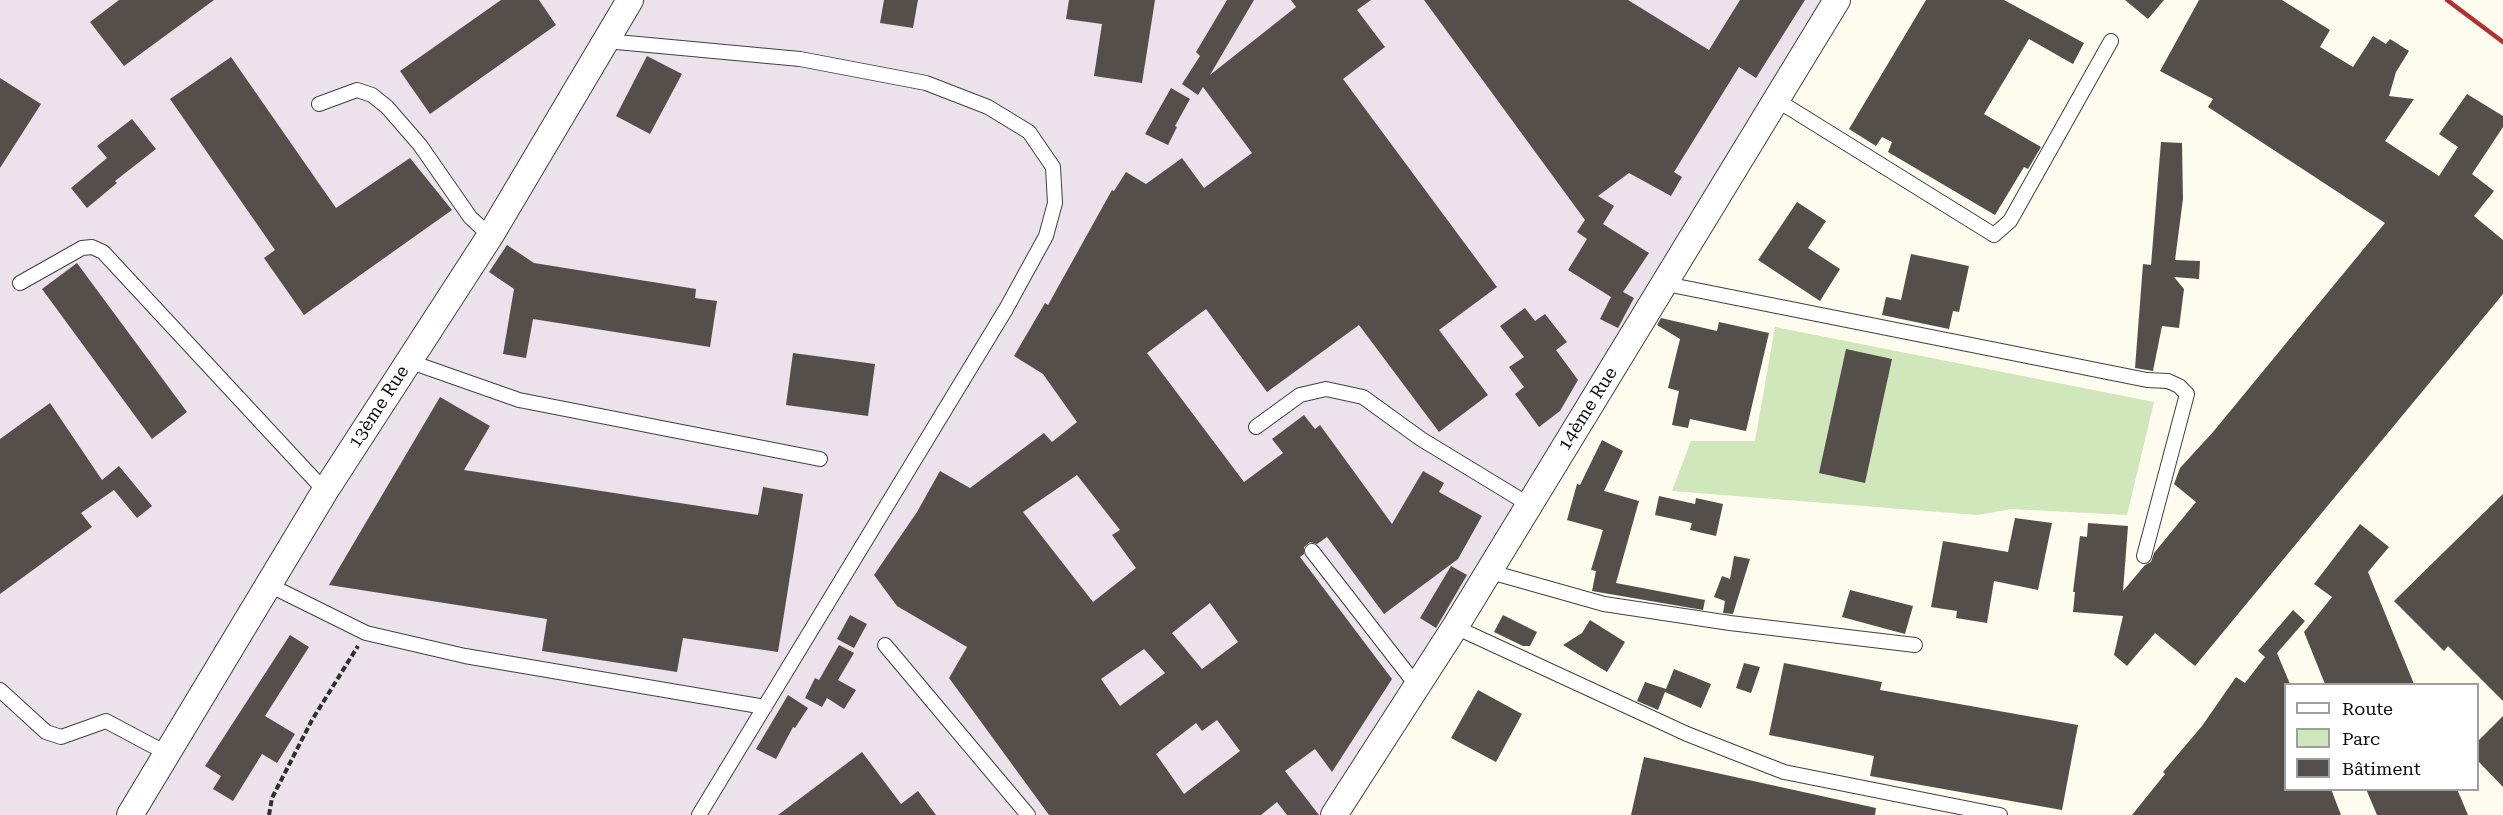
<!DOCTYPE html>
<html>
<head>
<meta charset="utf-8">
<style>
	body { margin:0 }
	#map { position:relative; width:2503px; height:815px; overflow:hidden; background:#fefbef; font-family:"Roboto Serif",serif }
	canvas { display:block }
	.legend { position:absolute; left:2284px; top:683px; width:195px; height:108px; box-sizing:border-box; background:#fff; border:2px solid #9e9e9e; margin:0; padding:8px 10px; list-style:none; font-size:18px; color:#0d0d0d }
	.legend li { display:flex; align-items:center; gap:12px; height:30px }
	.legend b { width:30px; border:2px solid #9e9e9e }
</style>
</head>
<body>
<div id="map">
<canvas width="2503" height="815"></canvas>
<ul class="legend">
<li><b style="height:8px;background:#fff"></b>Route</li>
<li><b style="height:16px;background:#d0e6bb"></b>Parc</li>
<li><b style="height:16px;background:#554f4b"></b>Bâtiment</li>
</ul>
</div>
<script>
const ctx = document.querySelector('canvas').getContext('2d');
ctx.lineJoin = 'round';
function fill(path, color) { ctx.fillStyle = color; ctx.fill(path, 'evenodd'); }
const shape = rows => new Path2D(rows.map(r => 'M' + r).join(''));
function trace(path, color, width, dash) { ctx.strokeStyle = color; ctx.lineWidth = width; ctx.lineCap = dash ? 'butt' : 'round'; ctx.setLineDash(dash || []); ctx.stroke(path); }
function label(font, color, halo, rows, align = 'center') {
  ctx.font = font + ' "Roboto Serif",serif'; ctx.lineWidth = 6; ctx.setLineDash([]); ctx.textBaseline = 'middle'; ctx.strokeStyle = halo; ctx.fillStyle = color; for (const [text, x, y, turn = 0] of rows) {
    ctx.save(); ctx.translate(x, y); ctx.rotate((+turn || 0) * Math.PI / 180); ctx.textAlign = isNaN(turn) ? turn : align; if (halo) ctx.strokeText(text, 0, 0); ctx.fillText(text, 0, 0); ctx.restore();
  }
}
fill(shape([
	[0,0,1828,0,1329,815,0,815]
]), '#ebe2eb');
fill(shape([
	[1775,327,2154,402,2127,515,2011,509,1978,515,1672,491,1691,441,1755,441]
]), '#d0e6bb');
fill(shape([
	[119,0,214,0,124,66,90,22],
	[501,0,539,0,556,25,430,114,400,71],
	[884,0,918,0,913,28,880,23],
	[1069,0,1155,0,1142,83,1094,76,1102,24,1066,19],
	[1227,0,1254,0,1210,75,1296,7,1291,0,1371,0,1357,10,1385,47,1343,79,1497,287,1439,330,1488,395,1439,432,1359,325,1267,392,1206,309,1147,353,1244,482,1283,453,1272,439,1304,415,1315,429,1320,425,1392,524,1423,471,1444,483,1439,492,1482,516,1458,559,1384,614,1327,537,1317,544,1310,542,1304,547,1304,554,1300,557,1392,679,1332,772,1315,749,1285,771,1319,815,1287,815,1277,802,1261,815,1049,815,949,678,967,647,897,606,874,575,917,512,940,471,970,488,1044,433,1052,442,1077,422,1043,374,1014,356,1045,303,1048,305,1112,190,1114,191,1126,172,1146,184,1182,158,1204,188,1252,153,1203,87,1198,95,1182,84,1200,56,1196,52],
	[1077,475,1120,530,1112,535,1136,568,1093,602,1023,512],
	[1210,603,1238,642,1202,669,1172,633],
	[1144,649,1165,673,1120,706,1101,679],
	[1217,720,1240,751,1184,794,1156,754,1196,723,1202,731],
	[1424,0,1628,0,1709,50,1740,0,1805,0,1756,78,1739,67,1674,172,1682,177,1671,196,1629,173,1598,196,1614,206,1603,224,1649,253,1623,292,1634,298,1618,328,1600,319,1611,297,1568,270,1587,239,1577,232,1585,220],
	[1926,0,2004,0,2084,43,2073,64,2029,39,1984,114,2041,147,2028,169,2024,167,1995,215,1888,152,1892,142,1882,137,1876,146,1849,129],
	[2125,0,2164,0,2148,19],
	[2199,0,2282,0,2330,30,2320,47,2353,67,2373,36,2386,44,2390,39,2409,51,2396,72,2389,96,2414,99,2385,141,2439,176,2458,147,2439,134,2467,94,2503,116,2503,127,2472,174,2494,191,2474,216,2503,240,2503,294,2195,666,2155,633,2127,666,2114,655,2123,616,2073,612,2075,592,2073,592,2080,536,2087,537,2088,523,2128,526,2123,591,2145,565,2151,562,2154,553,2196,502,2174,484,2180,468,2213,432,2385,223,2208,107,2213,99,2160,71],
	[647,56,682,74,650,134,616,116],
	[231,57,336,208,410,158,452,210,304,315,264,258,275,250,170,99],
	[0,78,41,104,0,168],
	[1171,88,1190,99,1175,126,1177,127,1168,145,1145,134],
	[132,119,156,149,115,181,117,183,87,208,71,188,107,158,97,146],
	[2161,142,2182,143,2183,199,2175,260,2200,261,2199,279,2174,277,2184,289,2179,328,2162,326,2153,371,2135,368,2143,264,2151,265],
	[1797,202,1826,221,1808,248,1840,269,1820,301,1758,260],
	[507,245,534,263,696,289,695,298,717,301,710,347,533,319,526,358,503,354,514,289,489,272],
	[1911,254,1969,266,1959,312,1953,311,1949,329,1882,315,1886,297,1901,300],
	[77,263,187,412,152,439,42,289],
	[1525,308,1535,321,1545,314,1567,342,1556,350,1578,380,1560,411,1539,427,1515,394,1524,387,1509,367,1524,357,1500,326],
	[1661,318,1717,331,1719,322,1769,333,1746,431,1690,419,1688,428,1672,425,1679,391,1668,388,1680,339,1657,325],
	[1846,349,1892,359,1865,483,1819,473],
	[793,353,875,364,868,416,786,405],
	[440,397,490,426,464,470,758,515,763,487,803,494,778,652,683,638,677,672,542,651,547,619,329,585],
	[50,403,102,480,119,466,152,506,137,518,114,490,81,513,92,527,0,594,0,439],
	[1602,440,1623,451,1604,491,1639,501,1616,583,1705,600,1703,610,1592,591,1596,571,1591,570,1603,530,1567,520,1577,484,1580,485],
	[2503,494,2503,701,2448,646,2444,651,2394,601],
	[1659,496,1695,504,1696,498,1723,504,1716,536,1690,530,1692,523,1655,515],
	[2015,518,2052,523,2038,590,1994,581,1987,623,1956,618,1957,611,1931,607,1943,541,2008,552],
	[2360,524,2389,547,2368,572,2414,684,2325,684,2304,632,2332,597,2314,584],
	[1734,556,1750,559,1733,614,1723,613,1725,601,1714,597,1722,576,1730,579],
	[1451,566,1467,575,1436,628,1420,618],
	[1850,590,1913,606,1905,634,1842,617],
	[2293,610,2305,621,2277,653,2290,684,2286,684,2286,789,2331,789,2341,815,2132,815,2165,774,2163,772,2202,726,2236,677,2245,683,2265,657,2258,651],
	[850,615,867,624,854,648,837,639],
	[1503,615,1537,632,1530,646,1523,646,1494,632],
	[1590,620,1625,642,1607,672,1563,645,1582,633],
	[290,635,309,647,265,716,295,734,277,763,262,754,233,801,213,789,221,776,205,766],
	[839,645,854,653,838,680,856,690,844,709,827,698,822,707,805,698,815,678,819,680],
	[1744,663,1760,667,1751,693,1736,688],
	[1784,663,1882,682,1880,690,2078,725,2062,810,1870,776,1874,756,1769,735],
	[1674,669,1711,684,1701,708,1665,692,1658,710,1637,701,1645,682,1666,689],
	[1478,690,1522,714,1496,762,1451,738],
	[788,695,808,708,795,728,793,727,776,759,756,749],
	[2503,716,2503,787,2478,761,2478,741],
	[862,752,901,804,918,791,936,815,778,815],
	[1644,757,1876,808,1875,815,1631,815],
	[2366,789,2457,789,2468,815,2377,815]
]), '#554f4b');
const lane = shape([
	[606,41,800,59,926,83,988,107,1029,132,1053,167,1055,203,1046,236,1006,309,699,815],
	[1775,99,1994,235,2010,221,2111,41],
	[319,104,357,90,372,95,387,107,420,145,470,217,490,236],
	[20,283,82,248,92,247,103,252,325,491],
	[1666,284,2147,380,2168,381,2179,386,2187,394,2144,556],
	[408,361,519,400,820,459],
	[1256,427,1300,395,1326,389,1363,397,1421,439,1528,504],
	[1312,551,1417,686],
	[1487,571,1604,604,1730,623,1915,645],
	[269,585,366,633,465,656,765,707],
	[1455,627,1687,734,1784,772,2000,815],
	[885,645,1028,815],
	[0,690,46,732,61,737,106,721,168,754]
]);
const street = shape([
	[130,815,325,491,490,236,630,0],
	[1334,815,1455,627,1837,0]
]);
trace(lane, '#404040', 16);
trace(street, '#404040', 28);
trace(shape([
	[269,815,272,798,312,720,358,646]
]), '#2f2f2f', 4, [6, 3]);
trace(lane, '#fff', 14);
trace(street, '#fff', 26);
trace(shape([
	[2447,0,2503,42]
]), '#b33032', 4.5);
label('18px', '#0d0d0d', '#fff', [
	["13ème Rue",379,407,-57],
	["14ème Rue",1588,409,-58]
]);
</script>
</body>
</html>
